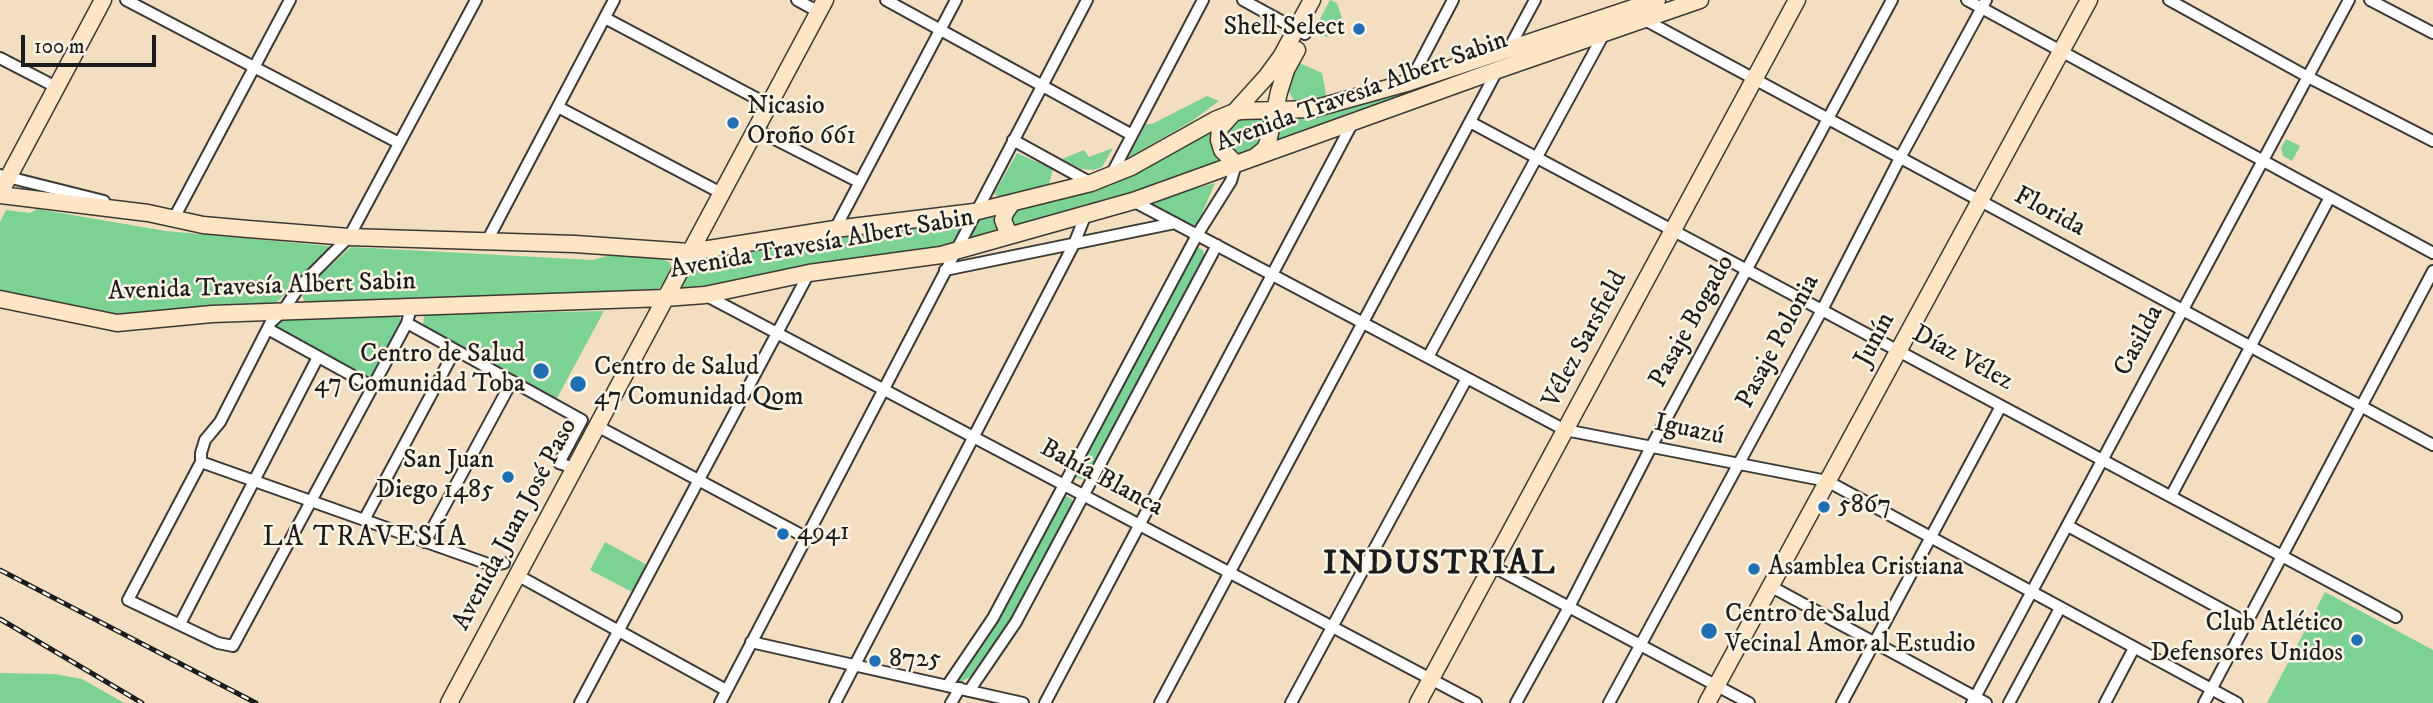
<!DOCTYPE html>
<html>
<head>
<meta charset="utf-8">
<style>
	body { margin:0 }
	#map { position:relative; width:2433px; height:703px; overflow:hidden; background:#f3dec1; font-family:"IM FELL DW Pica",serif }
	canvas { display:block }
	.scale { position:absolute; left:21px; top:35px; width:135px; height:32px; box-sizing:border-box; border:4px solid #1c1c1c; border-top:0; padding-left:9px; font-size:21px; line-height:24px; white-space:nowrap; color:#1c1c1c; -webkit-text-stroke:5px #fcf5e5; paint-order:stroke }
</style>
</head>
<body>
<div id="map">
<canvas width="2433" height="703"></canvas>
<div class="scale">100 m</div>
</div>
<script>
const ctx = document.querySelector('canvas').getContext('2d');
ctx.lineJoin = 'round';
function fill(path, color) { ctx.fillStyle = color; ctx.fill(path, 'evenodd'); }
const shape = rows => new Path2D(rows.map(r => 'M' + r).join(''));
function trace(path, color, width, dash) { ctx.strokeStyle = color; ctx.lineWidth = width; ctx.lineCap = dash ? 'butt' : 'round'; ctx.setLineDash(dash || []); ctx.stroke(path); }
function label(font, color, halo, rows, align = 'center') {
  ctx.font = font + ' "IM FELL DW Pica",serif'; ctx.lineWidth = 5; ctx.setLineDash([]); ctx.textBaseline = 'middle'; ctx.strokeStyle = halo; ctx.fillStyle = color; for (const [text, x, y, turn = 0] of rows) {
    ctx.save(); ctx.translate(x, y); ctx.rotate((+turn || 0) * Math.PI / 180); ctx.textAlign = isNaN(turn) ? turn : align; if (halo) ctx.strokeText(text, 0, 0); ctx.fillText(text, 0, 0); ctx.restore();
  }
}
fill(shape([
	[1330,0,1337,3,1342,18,1333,34,1326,37,1314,30],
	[1508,49,1498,70,1012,234,665,298,690,252,975,212,1091,183,1215,120,1289,110],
	[1297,62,1322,73,1327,99,1300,103,1293,99,1287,88],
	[1207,96,1219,101,1192,121,1128,158,1146,124,1152,124],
	[2286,139,2300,146,2292,161,2283,156,2281,148],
	[1113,148,1102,167,1094,170,1081,169,1062,159,1084,150,1089,157],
	[1017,153,1053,169,1048,188,1004,200,994,194],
	[1215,183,1196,227,1148,202],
	[37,209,166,231,329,246,327,252,272,307,121,316,0,294,0,222,6,210,30,213],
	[351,247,593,260,611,255,660,257,670,263,671,267,661,287,656,289,455,297,425,300,305,303,302,295,305,289],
	[1197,247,1203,250,1205,258,1089,477,1085,480,1076,478,1074,475,1193,248],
	[604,311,556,400,423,327,424,315],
	[395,314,399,315,401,322,371,379,276,327,277,321],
	[1066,496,1072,499,1074,505,1005,632,972,676,959,683,956,681,998,618,1062,499],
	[605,542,649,566,634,593,590,570],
	[2325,592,2433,650,2433,703,2267,703],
	[0,673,54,674,82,679,124,703,0,703]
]), '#7cd195');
const street = shape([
	[126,0,399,143],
	[797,0,819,12],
	[886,0,1132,135],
	[1243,0,1305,34],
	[1967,0,2433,253],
	[2169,0,2308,77,2433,141],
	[2370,0,2433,33],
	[605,18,769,105],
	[1645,20,2433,445],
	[1507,52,1535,0],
	[0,58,56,87],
	[1410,82,1453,0],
	[558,107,721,193],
	[1470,122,2396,617],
	[755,129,859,182],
	[1013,140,1091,183],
	[0,175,104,201],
	[1110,177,1203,0],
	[1133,201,1565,430,1827,481,2237,703],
	[173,220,290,0],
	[835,229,956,0],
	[487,241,614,0],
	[945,270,1175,223],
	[705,295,1476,703],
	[411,307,407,323,233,646,218,643,128,600,201,462,201,453,205,440,220,422,271,322,283,311,299,287,349,237,476,0],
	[407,323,582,420,559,463,574,468],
	[268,329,373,387],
	[1428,357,1605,32],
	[597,426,807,538],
	[201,462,491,565,504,563],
	[2171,496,2330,197],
	[364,520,455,350],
	[2068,526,2247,623],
	[425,542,512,381],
	[1492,566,1749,703],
	[517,575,726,690],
	[1770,586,1986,703],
	[180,624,318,357],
	[751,642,1023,703],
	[947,686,993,618,1197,235,1231,181,1236,164],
	[969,691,1016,622,1217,245],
	[580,703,809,273],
	[720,703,1087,0],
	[835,703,1074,244,1086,214],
	[951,703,960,688],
	[1045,703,1353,122],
	[1160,703,1498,69],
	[1291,703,1467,378],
	[1516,703,1569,607,1651,447,1892,0],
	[1609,703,1822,310,1900,158,1986,0],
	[1842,703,2001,406],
	[1972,703,2349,0],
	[2009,703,2060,608],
	[2105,703,2134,648],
	[2204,703,2433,271]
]);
const secondary = shape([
	[1255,157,1265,149,1268,142,1279,92,1286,70,1297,50],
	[1236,164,1222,150,1219,140,1220,128,1267,76,1281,57,1312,0],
	[0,193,103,0],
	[0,195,148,213,203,225,248,229,349,237,575,244,690,252,835,229,974,212,1091,183,1131,167,1215,120,1232,113,1241,111,1313,109,1410,82,1657,0],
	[1012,234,1007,230,1003,220,1005,213,1012,203],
	[0,299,117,323,212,314,665,298,705,295,809,273,941,255,1133,201,1486,74,1700,0],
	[449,703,825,0],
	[1418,703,1797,0],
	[1707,703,2089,0]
]);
trace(street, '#3c3935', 14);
trace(secondary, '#3c3935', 19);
trace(street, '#fff', 10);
trace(secondary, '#fee5c5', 16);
const rail = shape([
	[0,570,256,703],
	[0,619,142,703]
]);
trace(rail, '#1c1c1c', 5);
trace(rail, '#fcf5e5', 2.5, [8]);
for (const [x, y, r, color] of [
	[1359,29,7,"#1f6fb2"],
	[733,123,7,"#1f6fb2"],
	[541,371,9,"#1f6fb2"],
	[578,384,9,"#1f6fb2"],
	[508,477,7,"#1f6fb2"],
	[1824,507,7,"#1f6fb2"],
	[783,534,7,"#1f6fb2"],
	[1754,569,7,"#1f6fb2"],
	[1709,631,9,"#1f6fb2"],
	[2357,640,7,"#1f6fb2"],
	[875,661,7,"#1f6fb2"]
]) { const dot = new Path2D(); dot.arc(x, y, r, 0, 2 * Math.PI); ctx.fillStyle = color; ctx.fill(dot); trace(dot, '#fcf5e5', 2.5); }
label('26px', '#1c1c1c', '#fcf5e5', [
	["Shell Select",1345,29,"right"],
	["Nicasio",747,108],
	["Oroño 661",747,138],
	["Centro de Salud",525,356,"right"],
	["47 Comunidad Toba",525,386,"right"],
	["Centro de Salud",594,369],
	["47 Comunidad Qom",594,399],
	["San Juan",494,462,"right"],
	["Diego 1485",494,492,"right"],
	["5867",1838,507],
	["4941",797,534],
	["Asamblea Cristiana",1768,569],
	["Centro de Salud",1725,616],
	["Vecinal Amor al Estudio",1725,646],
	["Club Atlético",2343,625,"right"],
	["Defensores Unidos",2343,655,"right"],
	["8725",889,661]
], 'left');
label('26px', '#1c1c1c', '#fcf5e5', [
	["Avenida Travesía Albert Sabin",1362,93,-20],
	["Florida",2049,213,28],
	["Avenida Travesía Albert Sabin",822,245,-10],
	["Avenida Travesía Albert Sabin",262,288,-2],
	["Pasaje Bogado",1693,322,-61],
	["Vélez Sarsfield",1586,340,-62],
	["Junín",1876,340,-62],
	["Casilda",2140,341,-62],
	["Pasaje Polonia",1779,342,-62],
	["Díaz Vélez",1962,359,28],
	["Iguazú",1689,431,12],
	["Bahía Blanca",1101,479,28],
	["Avenida Juan José Paso",516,525,-62]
]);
ctx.letterSpacing = '2px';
label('28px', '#1c1c1c', '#fcf5e5', [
	["LA TRAVESÍA",365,539]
]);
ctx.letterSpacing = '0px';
ctx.letterSpacing = '2px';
label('bold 33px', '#1c1c1c', '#fcf5e5', [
	["INDUSTRIAL",1440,566]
]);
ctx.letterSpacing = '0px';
</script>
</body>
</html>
